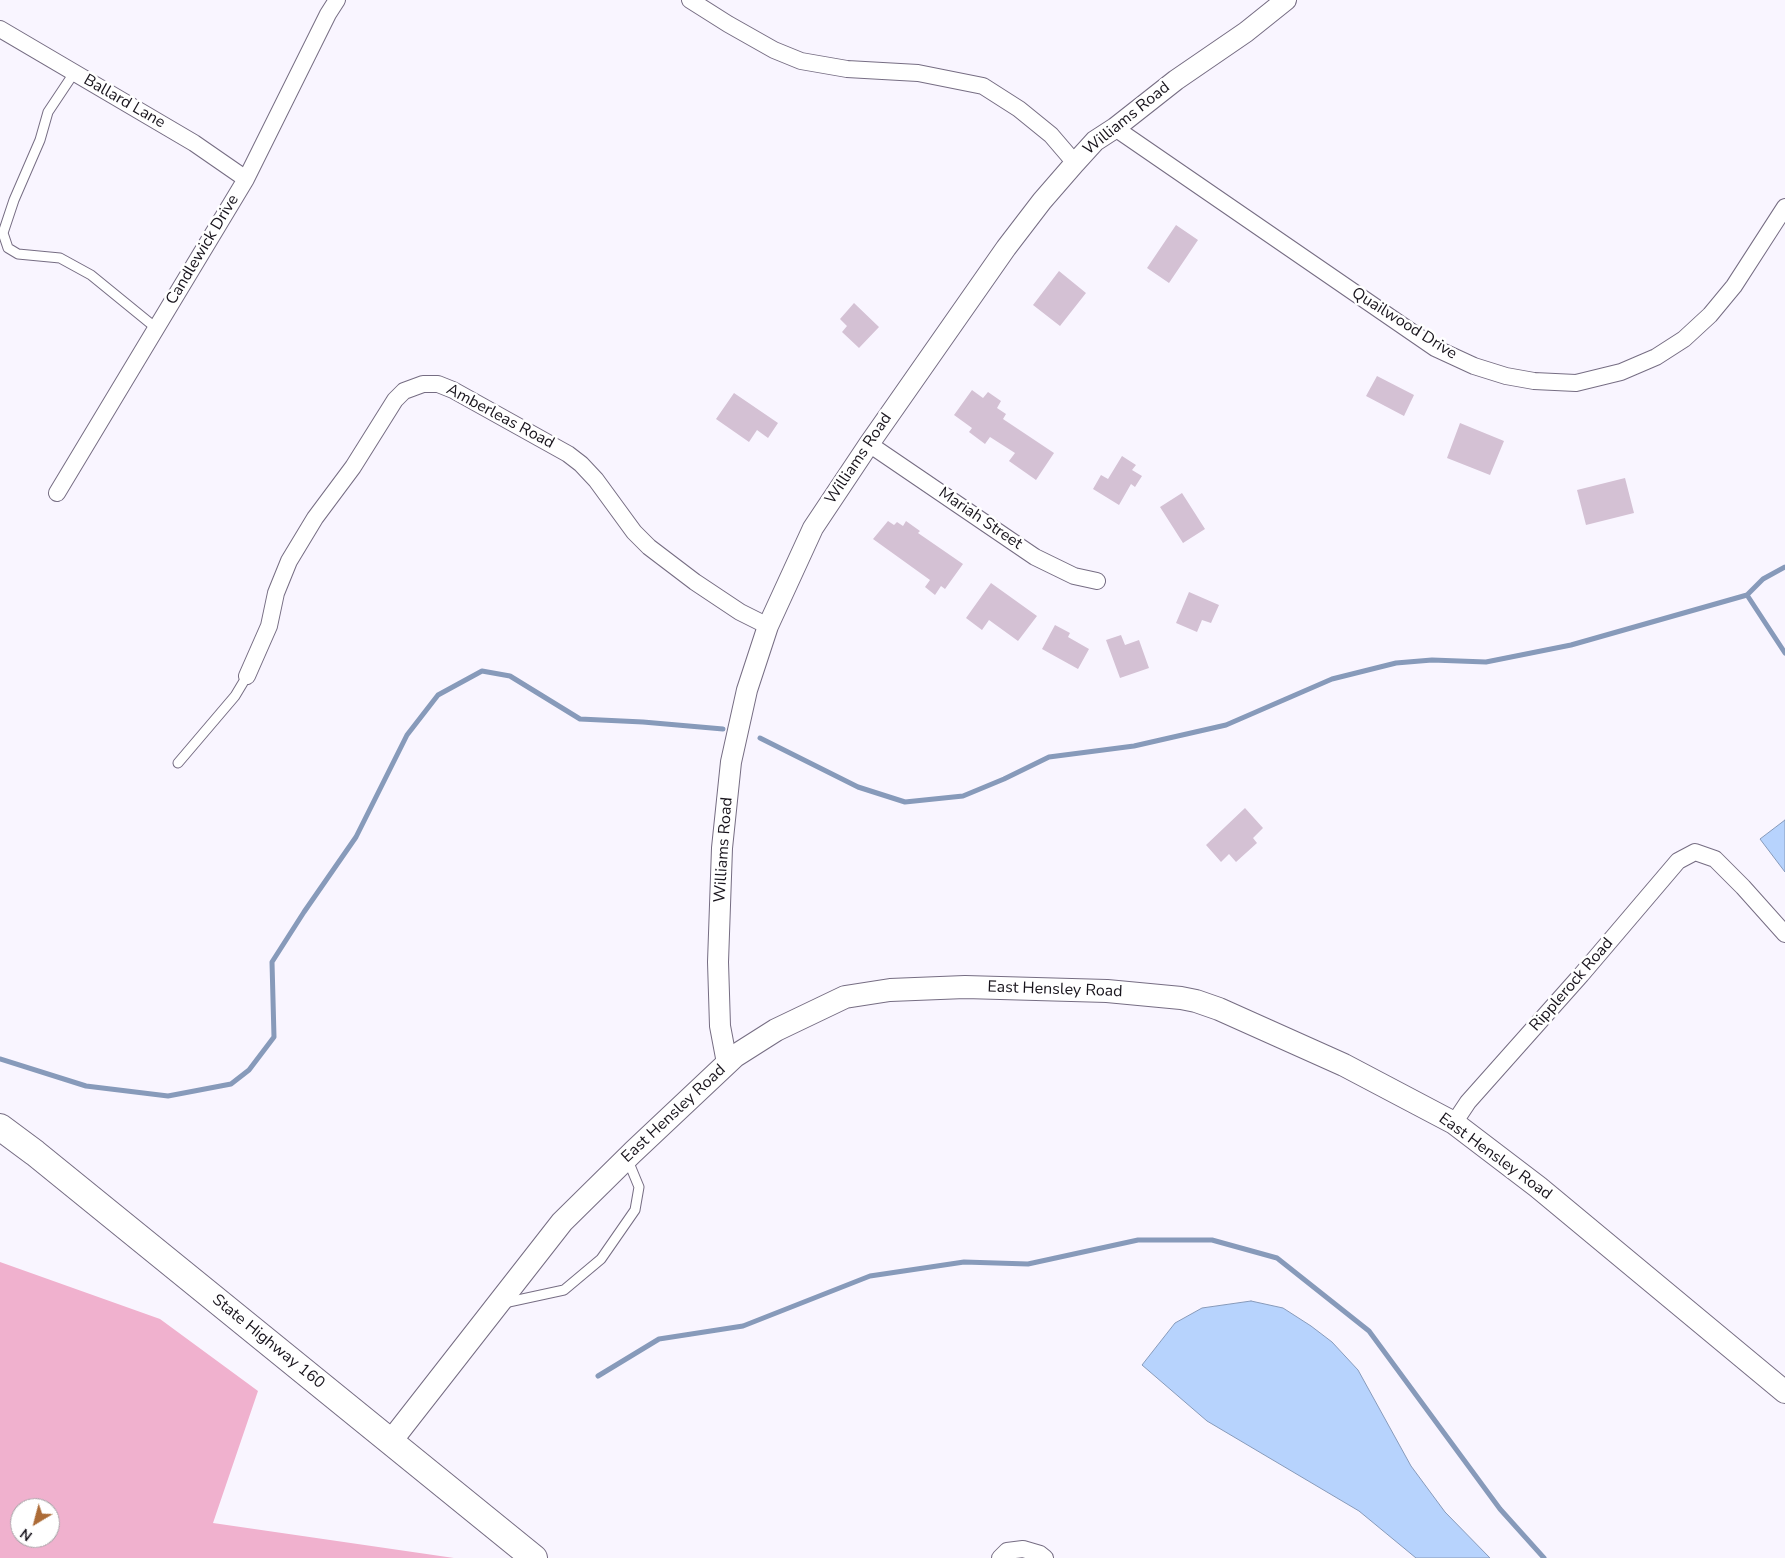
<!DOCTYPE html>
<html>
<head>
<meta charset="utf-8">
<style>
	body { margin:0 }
	#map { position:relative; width:1785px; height:1558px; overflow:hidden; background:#f9f5ff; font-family:"Nunito Sans",sans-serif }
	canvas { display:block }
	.north { position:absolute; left:10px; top:1498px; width:50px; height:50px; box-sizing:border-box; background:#fff; border:1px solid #a3a1a4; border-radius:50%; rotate:217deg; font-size:14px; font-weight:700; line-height:20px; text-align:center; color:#18141c }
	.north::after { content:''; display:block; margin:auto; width:18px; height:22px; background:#ac6b36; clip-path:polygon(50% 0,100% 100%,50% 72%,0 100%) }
</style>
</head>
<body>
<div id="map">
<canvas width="1785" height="1558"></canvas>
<div class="north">N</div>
</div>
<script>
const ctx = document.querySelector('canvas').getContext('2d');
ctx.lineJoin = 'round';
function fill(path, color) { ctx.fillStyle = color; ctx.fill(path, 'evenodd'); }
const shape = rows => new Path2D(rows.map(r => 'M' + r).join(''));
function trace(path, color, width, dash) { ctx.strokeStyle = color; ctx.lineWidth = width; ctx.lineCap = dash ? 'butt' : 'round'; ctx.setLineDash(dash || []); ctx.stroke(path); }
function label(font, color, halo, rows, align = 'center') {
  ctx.font = font + ' "Nunito Sans",sans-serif'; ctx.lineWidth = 5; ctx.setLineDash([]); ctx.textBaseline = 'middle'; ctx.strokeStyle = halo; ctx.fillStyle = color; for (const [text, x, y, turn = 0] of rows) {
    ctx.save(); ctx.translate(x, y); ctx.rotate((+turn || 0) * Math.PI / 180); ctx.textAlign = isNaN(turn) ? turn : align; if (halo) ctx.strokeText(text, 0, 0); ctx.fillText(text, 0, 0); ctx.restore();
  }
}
fill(shape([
	[0,1262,160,1319,258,1391,213,1523,454,1558,0,1558],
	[20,1508,50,1508,50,1538,20,1538]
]), '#f0b1ce');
const water = shape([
	[1785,820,1785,872,1760,839,1785,820],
	[1251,1301,1283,1308,1311,1326,1332,1342,1358,1370,1411,1466,1445,1512,1490,1558,1416,1558,1359,1511,1207,1421,1142,1365,1175,1323,1202,1308,1251,1301]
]);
fill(water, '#b7d3fd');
trace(water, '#879aba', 1);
trace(shape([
	[1747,595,1785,653],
	[760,738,858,787,905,802,963,796,1004,779,1049,757,1134,746,1226,725,1332,679,1396,663,1432,660,1486,662,1571,645,1747,595,1763,579,1785,567],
	[0,1059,86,1086,168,1096,231,1084,249,1070,274,1037,272,962,304,912,356,837,407,735,438,695,482,671,510,676,580,719,643,722,723,729],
	[598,1376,659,1339,743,1326,870,1276,964,1262,1028,1264,1138,1240,1212,1240,1277,1258,1369,1331,1500,1509,1544,1558]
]), '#879aba', 5);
fill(shape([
	[1176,225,1198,240,1169,283,1147,268],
	[1059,271,1086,293,1060,326,1033,305],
	[854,303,879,327,859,348,842,332,847,326,840,319],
	[1377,376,1414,395,1404,416,1366,396],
	[972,390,983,398,988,392,1001,401,997,408,1006,414,1003,419,1054,453,1036,480,1009,461,1015,453,990,437,985,444,969,432,972,428,954,415],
	[734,393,778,423,768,438,757,430,749,442,716,419],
	[1460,423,1504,441,1490,475,1447,458],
	[1122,456,1136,465,1132,470,1142,476,1135,487,1131,484,1119,505,1093,489,1101,475,1108,479],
	[1625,478,1634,513,1586,525,1577,490],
	[1182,493,1205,529,1183,543,1160,507],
	[888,521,894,525,897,522,903,526,906,521,920,531,918,533,963,564,945,589,941,586,935,595,925,587,930,580,873,539],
	[991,583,1037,616,1018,641,989,620,982,630,966,618],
	[1189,592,1219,605,1211,623,1202,620,1197,632,1176,623],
	[1055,625,1070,633,1068,637,1089,649,1078,669,1042,649],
	[1121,635,1125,645,1139,640,1149,668,1120,678,1106,640],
	[1245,808,1263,828,1253,838,1257,843,1236,862,1229,854,1221,862,1206,845]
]), '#d4c1d4');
const service = shape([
	[74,73,48,112,40,140,14,200,3,233,8,248,18,254,60,258,91,275,156,328],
	[178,763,235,696,247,676],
	[504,1303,564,1290,601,1259,635,1210,639,1187,627,1158]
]);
const minor = shape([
	[690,0,728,24,774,50,801,61,847,69,918,73,983,86,1019,109,1051,135,1075,163],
	[0,29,194,143,246,179],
	[1115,128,1435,348,1474,366,1506,376,1534,381,1576,383,1621,372,1656,357,1684,339,1710,315,1734,286,1785,207],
	[869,444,1035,557,1074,576,1097,581],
	[57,493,246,179,328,14,337,0],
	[247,676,269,626,276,593,289,561,315,518,353,467,395,400,404,391,423,384,438,384,453,390,568,454,581,464,596,480,634,532,649,547,695,582,740,612,768,626],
	[1454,1123,1468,1102,1581,975,1678,861,1695,852,1715,859,1743,887,1785,934],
	[1000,1558,1007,1551,1023,1549,1040,1554,1045,1558]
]);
const tertiary = shape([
	[727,1063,720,1026,718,962,722,848,731,762,747,690,768,626,813,528,869,444,1006,248,1042,201,1075,163,1095,141,1115,128,1176,80,1246,32,1286,0]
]);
const secondary = shape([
	[391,1441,562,1222,633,1152,735,1056,776,1030,845,997,890,990,965,987,1107,991,1181,998,1196,1001,1219,1009,1344,1065,1454,1123,1538,1187,1785,1392]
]);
const primary = shape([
	[0,1127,35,1153,534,1558]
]);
trace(service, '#766d83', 11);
trace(minor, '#766d83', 18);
trace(tertiary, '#766d83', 22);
trace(secondary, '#766d83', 24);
trace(primary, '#766d83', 28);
trace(service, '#fff', 9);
trace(minor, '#fff', 16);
trace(tertiary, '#fff', 20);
trace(secondary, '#fff', 22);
trace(primary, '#fff', 26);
label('16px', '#18141c', '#fff', [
	["Ballard Lane",124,102,30],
	["Williams Road",1127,119,-39],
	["Candlewick Drive",203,250,-59],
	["Quailwood Drive",1404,324,32],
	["Amberleas Road",500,417,28],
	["Williams Road",859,459,-56],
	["Mariah Street",980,519,34],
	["Williams Road",724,850,-86],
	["Ripplerock Road",1572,985,-49],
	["East Hensley Road",1055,990,2],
	["East Hensley Road",674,1114,-43],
	["East Hensley Road",1495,1157,36],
	["State Highway 160",268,1342,39]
]);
</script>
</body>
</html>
